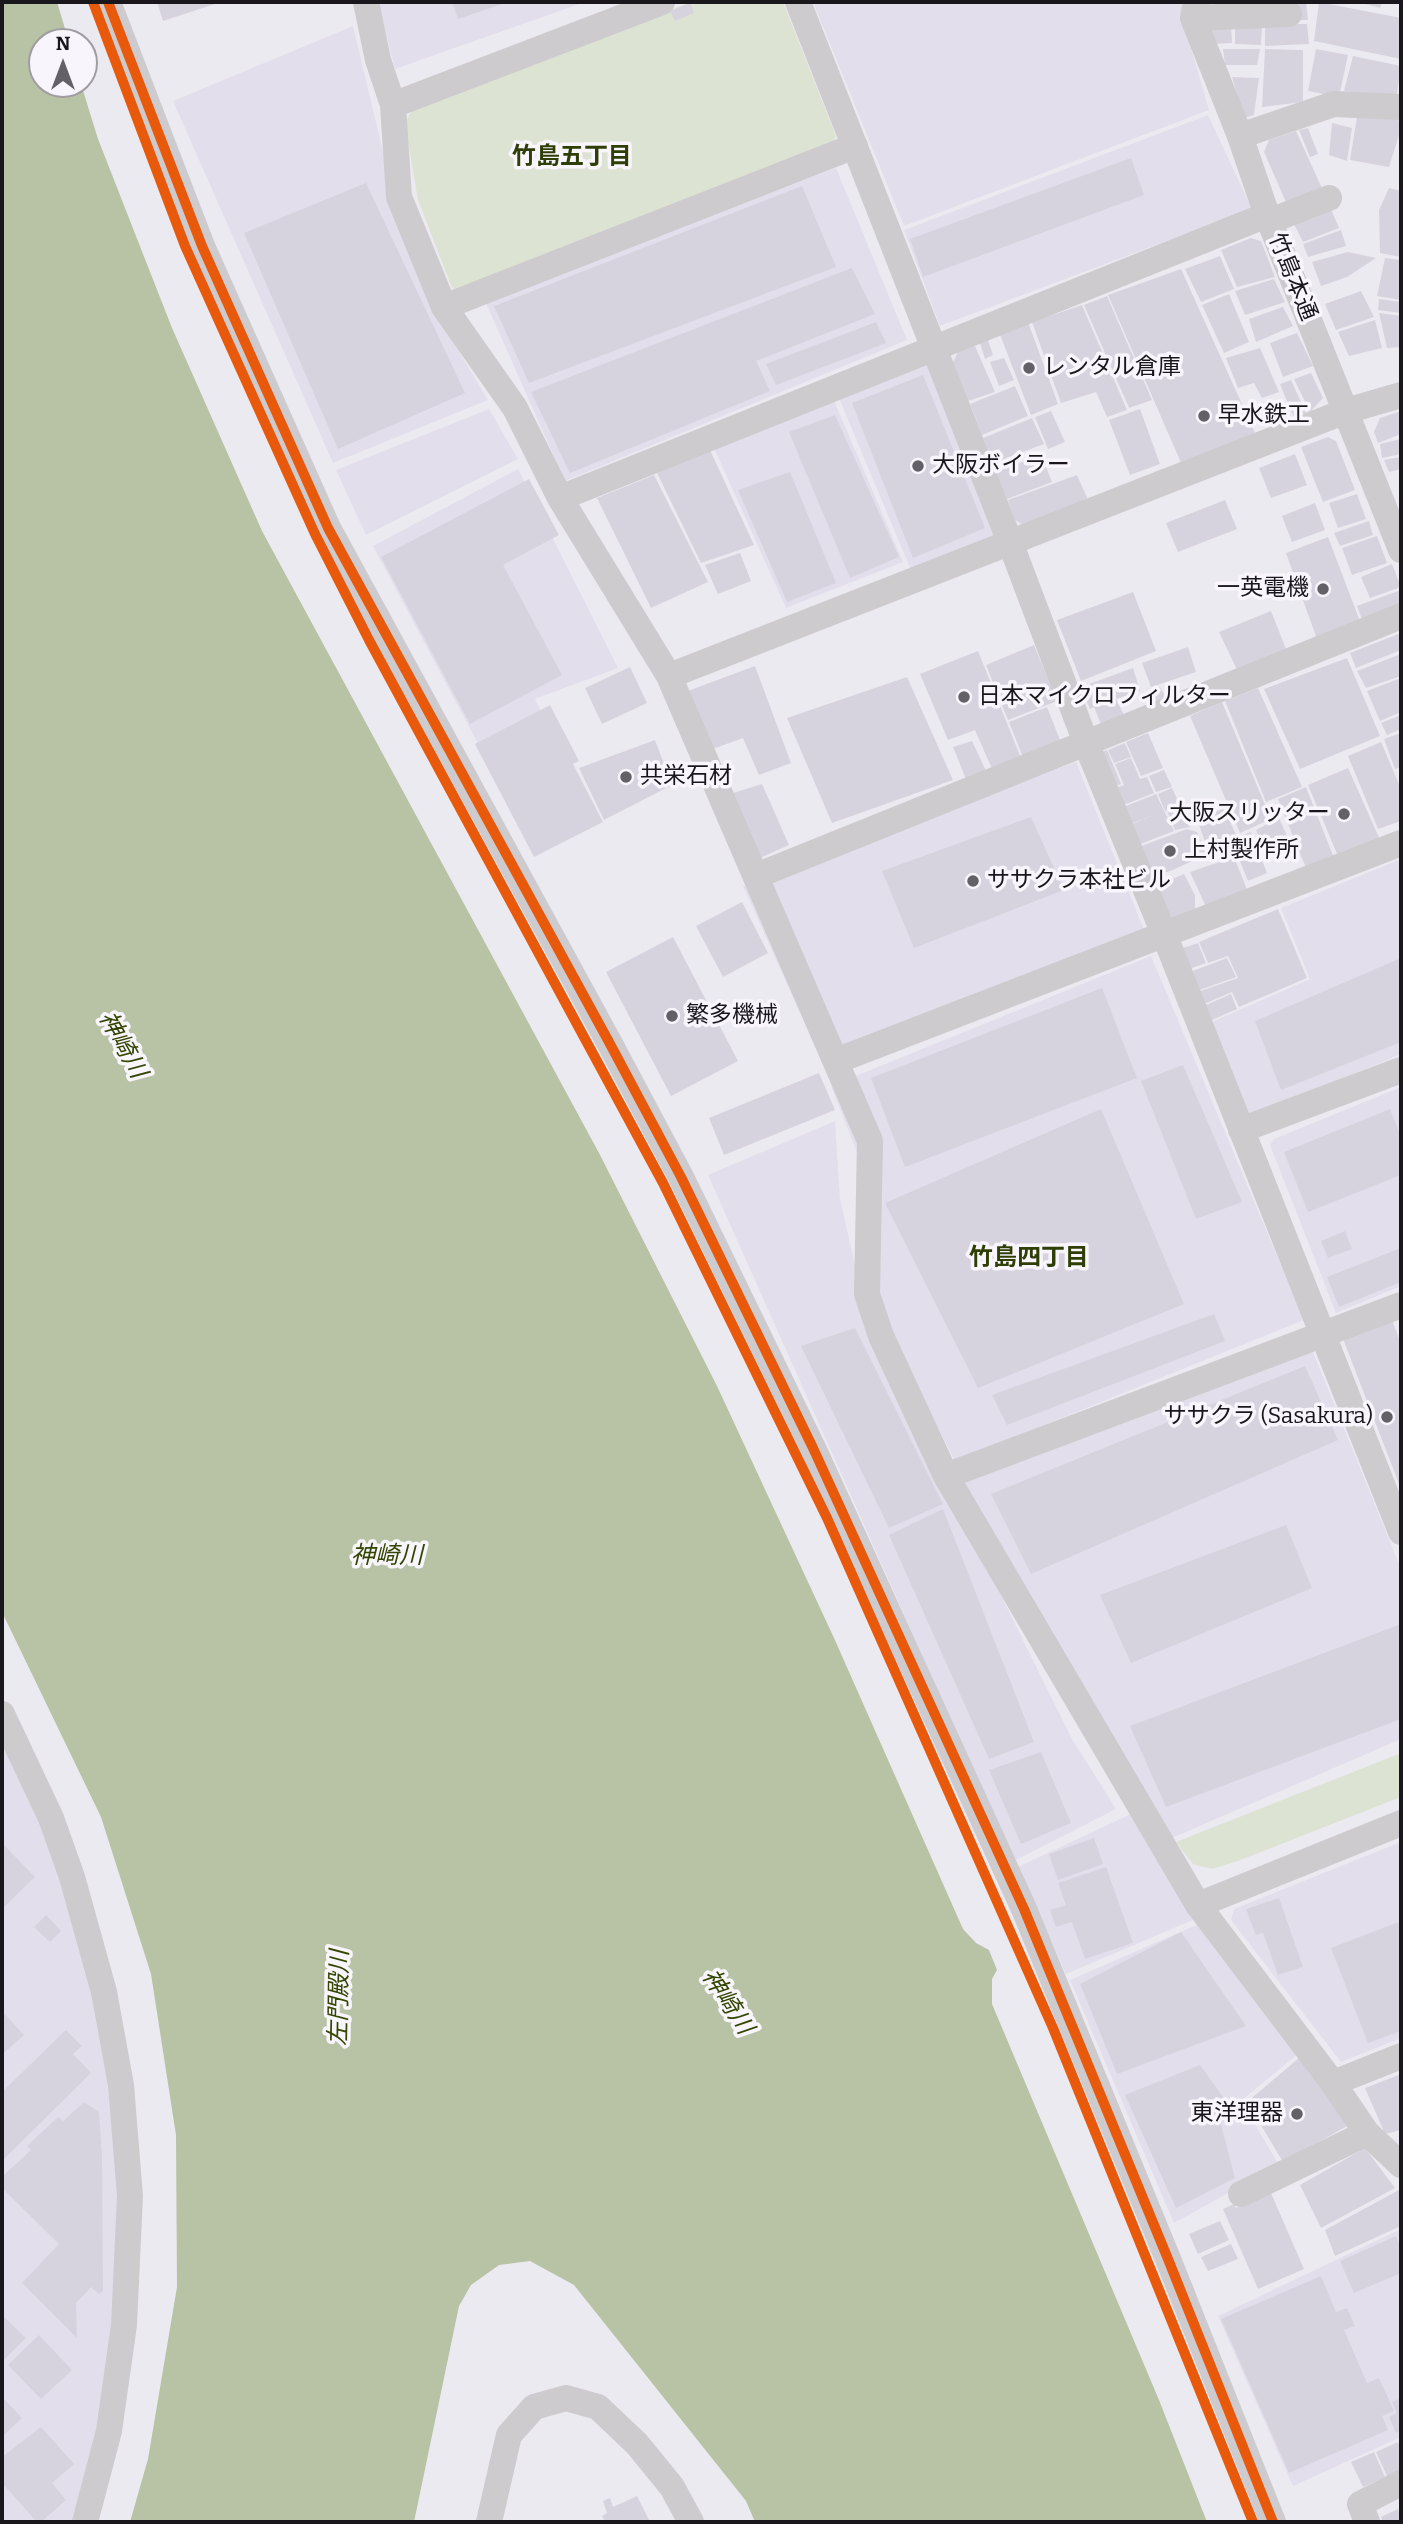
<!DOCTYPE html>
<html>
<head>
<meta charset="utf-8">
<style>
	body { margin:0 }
	#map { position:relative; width:1403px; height:2524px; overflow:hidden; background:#eceaf1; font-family:Bitter,serif }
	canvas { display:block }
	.frame { position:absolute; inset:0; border:4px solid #19171c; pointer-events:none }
	.north { position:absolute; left:28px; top:28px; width:70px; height:70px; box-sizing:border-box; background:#f8f5fd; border:2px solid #9f9ca3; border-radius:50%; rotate:0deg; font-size:19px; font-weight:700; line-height:28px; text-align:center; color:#19171c }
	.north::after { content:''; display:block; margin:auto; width:24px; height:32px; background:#636167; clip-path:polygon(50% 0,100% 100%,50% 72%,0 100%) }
</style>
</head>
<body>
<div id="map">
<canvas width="1403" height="2524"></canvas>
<div class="frame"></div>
<div class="north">N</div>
</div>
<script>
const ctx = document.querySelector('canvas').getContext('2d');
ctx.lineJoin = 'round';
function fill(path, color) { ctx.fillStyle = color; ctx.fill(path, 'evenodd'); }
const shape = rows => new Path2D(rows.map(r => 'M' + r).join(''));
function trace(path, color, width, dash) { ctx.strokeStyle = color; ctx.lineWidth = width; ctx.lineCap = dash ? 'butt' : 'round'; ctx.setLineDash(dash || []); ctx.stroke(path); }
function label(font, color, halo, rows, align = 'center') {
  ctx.font = font + ' Bitter,"Noto Sans JP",serif'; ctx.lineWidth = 7; ctx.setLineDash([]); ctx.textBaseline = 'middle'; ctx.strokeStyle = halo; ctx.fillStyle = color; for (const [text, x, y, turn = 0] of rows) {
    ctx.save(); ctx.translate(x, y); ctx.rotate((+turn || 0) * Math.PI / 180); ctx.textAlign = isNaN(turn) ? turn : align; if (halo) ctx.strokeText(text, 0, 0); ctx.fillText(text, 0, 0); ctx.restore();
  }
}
fill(shape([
	[378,2,585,2,395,69],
	[813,2,1186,2,1183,20,1209,110,904,226],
	[353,26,394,198,444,326,488,400,333,463,173,101],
	[1208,115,1252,209,940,326,904,230],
	[836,168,907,340,565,481,485,301],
	[930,359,1001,537,911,570,838,396],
	[832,396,903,562,786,608,713,446],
	[489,409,518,459,366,535,336,470],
	[518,469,618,668,535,699,566,766,535,851,373,546],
	[1076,762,1149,942,827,1073,743,886],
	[1401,859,1401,1054,1248,1118,1205,1025,1310,979,1281,908],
	[1151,956,1304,1320,955,1461,884,1322,858,1155,831,1086],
	[1401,1087,1401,1286,1336,1313,1270,1145,1274,1139],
	[835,1121,840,1199,870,1331,1072,1739,1116,1809,1014,1861,708,1175],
	[1309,1342,1401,1569,1401,1739,1165,1841,961,1478],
	[2,1732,42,1815,101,2020,122,2189,113,2349,78,2522,2,2522],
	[1133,1813,1195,1919,1066,1974,1018,1867],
	[1401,1842,1401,2038,1341,2062,1231,1920,1234,1909],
	[1201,1923,1299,2053,1241,2101,1279,2165,1174,2223,1070,1980],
	[1401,2229,1401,2437,1293,2486,1218,2316]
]), '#e2deec');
fill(shape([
	[691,2,783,2,836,136,831,148,462,294,452,288,418,200,405,124,412,110],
	[1401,1753,1401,1797,1238,1861,1212,1869,1193,1864,1176,1842]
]), '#dde3d2');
fill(shape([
	[2,2,57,2,69,42,42,42,42,84,81,84,98,139,172,328,262,531,599,1153,717,1386,834,1638,963,1929,976,1943,989,1950,997,1970,992,1979,992,2004,1159,2400,1207,2522,755,2522,746,2501,574,2285,530,2261,499,2265,471,2285,459,2306,414,2522,130,2522,148,2459,177,2287,176,2135,151,1974,101,1817,2,1612]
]), '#b8c2a5');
fill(shape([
	[157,2,221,2,163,21],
	[452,2,508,2,458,19],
	[1277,2,1306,2,1308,20,1296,20],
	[1319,2,1401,18,1401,59,1314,41],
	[1358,2,1382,2,1380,8],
	[690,3,694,13,675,21,670,11],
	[1210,24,1231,24,1232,43,1213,44],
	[1235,24,1262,24,1261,45,1235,44],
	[1265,24,1307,24,1309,44,1265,46],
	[1223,49,1260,49,1257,65,1225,65],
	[1265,49,1303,50,1303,102,1262,107],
	[1316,49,1348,55,1339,97,1308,91],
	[1353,56,1401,66,1396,99,1344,91],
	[1232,77,1259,78,1254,115,1244,118],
	[1398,116,1400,132,1389,167,1350,160,1357,117],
	[1332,123,1352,128,1347,161,1329,155],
	[1308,128,1318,154,1310,157,1299,130],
	[1296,131,1325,195,1289,209,1264,152,1269,140],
	[1131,158,1144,195,923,277,910,239],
	[366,183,465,393,338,449,244,233],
	[802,186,836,267,529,383,494,306],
	[1389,188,1401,191,1401,257,1380,253,1379,210],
	[1329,204,1339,228,1303,242,1291,218],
	[1341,230,1346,246,1308,257,1303,244],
	[1251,238,1261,241,1275,277,1237,287,1221,250],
	[1348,252,1376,258,1347,277,1321,286,1312,262],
	[1220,256,1234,289,1201,302,1185,269],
	[1385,258,1401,260,1401,300,1377,296],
	[852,268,875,314,756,361,770,391,570,473,531,392],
	[1181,269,1255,433,1182,465,1108,295],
	[1274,279,1285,302,1245,315,1235,291],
	[1361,291,1374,317,1336,330,1325,304],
	[1229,294,1249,342,1224,353,1202,305],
	[1107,296,1152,400,1129,408,1084,305],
	[1379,299,1401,302,1401,313,1378,310],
	[1082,305,1127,410,1107,417,1096,392,1061,403,1032,322],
	[1283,307,1293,326,1256,342,1249,319],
	[1379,313,1401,316,1401,347,1387,348],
	[1375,320,1382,348,1349,356,1338,332],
	[876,322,886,343,776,385,766,364],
	[1028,322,1058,404,1031,415,999,332],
	[1297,333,1313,366,1283,377,1270,343],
	[988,340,993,355,985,359,980,343],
	[975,346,995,392,968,401,953,362,958,352],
	[1260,348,1279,392,1262,398,1254,383,1238,388,1226,358],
	[1004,358,1014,380,999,386,990,362],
	[1311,373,1323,398,1310,412,1294,379],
	[923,375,985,528,913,558,852,403],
	[1291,380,1306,413,1294,418,1280,384],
	[1015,386,1028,416,982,435,970,404],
	[1140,409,1160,464,1130,475,1109,420],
	[1051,411,1065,442,1048,449,1035,417],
	[1401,411,1401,434,1378,443,1374,432,1380,418],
	[835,415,899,557,850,578,789,432],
	[1032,418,1044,444,993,463,983,438],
	[1328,437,1336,441,1355,490,1323,502,1301,447],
	[1401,439,1401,454,1382,458,1380,444],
	[710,450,754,545,701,563,657,473],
	[1295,454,1307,485,1271,498,1259,468],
	[1041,455,1052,482,1007,499,996,472],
	[1401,457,1401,469,1389,472,1384,460],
	[790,472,836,583,787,602,738,490],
	[654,475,708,582,651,608,597,498],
	[1077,475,1089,502,1025,526,1015,520,1008,500],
	[529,479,559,535,503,565,562,675,470,724,381,557],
	[1357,494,1366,519,1338,528,1329,503],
	[1225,500,1237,529,1178,552,1166,523],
	[1315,503,1325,530,1292,542,1282,516],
	[1369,521,1373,535,1340,546,1334,533],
	[1377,536,1387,563,1352,575,1342,548],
	[1328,537,1361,624,1318,642,1286,553],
	[740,553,751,581,718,594,705,565],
	[1392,564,1401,587,1370,598,1361,577],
	[1401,590,1401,610,1364,625,1357,606],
	[1133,592,1156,651,1081,681,1057,620],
	[1271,611,1288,654,1239,674,1219,632],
	[1401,633,1401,650,1356,668,1350,653],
	[1034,645,1057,701,1008,720,986,665],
	[1188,647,1196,672,1151,687,1142,663],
	[978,651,1021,758,992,769,975,730,948,740,920,674],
	[1401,654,1401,676,1366,688,1357,671],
	[1347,658,1380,736,1300,769,1264,689],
	[755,666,791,763,759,775,743,738,710,750,685,692],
	[630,667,647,703,602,724,585,688],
	[1133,668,1140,691,1116,699,1125,717,1102,727,1094,707,1090,709,1081,687],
	[907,677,953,780,832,823,787,718],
	[1401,678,1401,712,1380,721,1367,691],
	[1160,687,1167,700,1157,703,1150,690],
	[1258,688,1302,787,1266,802,1225,701],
	[1222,702,1271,819,1240,833,1190,716],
	[550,705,579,761,573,764,603,822,534,857,475,744],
	[1047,707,1062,745,1024,760,1009,722],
	[1401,715,1401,729,1387,735,1381,723],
	[1148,733,1163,768,1141,776,1126,742],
	[1401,733,1401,767,1395,769,1384,739],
	[655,740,672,785,604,820,579,768],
	[972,741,986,771,966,779,953,747],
	[1381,742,1401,789,1401,821,1378,829,1348,756],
	[1125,743,1131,757,1114,763,1108,750],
	[1107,750,1121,784,1108,789,1093,756],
	[1131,758,1140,779,1147,777,1154,793,1116,808,1109,790,1124,785,1115,764],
	[1348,768,1381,842,1340,861,1308,785],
	[1164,770,1172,787,1156,792,1149,776],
	[762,784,789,845,760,858,730,794],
	[1306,787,1334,858,1306,868,1278,799],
	[1172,788,1180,805,1165,811,1158,794],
	[1156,794,1174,831,1133,847,1125,827,1156,814,1123,827,1116,810],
	[1180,807,1190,827,1175,830,1167,811],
	[1224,808,1236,835,1206,844,1197,820],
	[1031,817,1064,890,914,948,882,871],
	[1279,818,1292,847,1266,857,1256,830],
	[1187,829,1197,832,1207,854,1173,870,1146,879,1133,849],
	[1251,832,1267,873,1248,881,1231,839],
	[1234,857,1248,892,1207,909,1190,872],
	[1184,874,1195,895,1195,915,1182,923,1167,917,1156,886],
	[742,902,768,953,723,977,696,926],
	[1278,909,1307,978,1239,1007,1232,992,1197,1007,1192,994,1238,978,1228,956,1208,963,1199,942],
	[673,937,738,1061,671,1096,606,972],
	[1198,943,1206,963,1181,972,1173,951],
	[1227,958,1236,977,1191,993,1182,975],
	[1401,958,1401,1042,1281,1090,1255,1021],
	[1102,988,1137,1078,905,1167,871,1078],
	[1231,994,1237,1009,1205,1023,1199,1008],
	[1183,1065,1242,1202,1196,1219,1141,1081],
	[819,1073,835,1110,724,1155,709,1118],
	[1101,1109,1184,1304,978,1388,885,1203],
	[1390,1109,1401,1137,1401,1175,1308,1212,1284,1152],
	[1345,1231,1352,1249,1328,1258,1321,1241],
	[1401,1248,1401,1282,1339,1307,1327,1277],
	[1214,1314,1225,1341,1007,1425,992,1395],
	[1392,1320,1401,1344,1401,1489,1343,1339],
	[855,1328,943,1504,889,1528,801,1346],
	[1305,1366,1338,1440,1031,1574,991,1494],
	[943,1509,1034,1742,989,1759,889,1535],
	[1286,1525,1312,1588,1131,1663,1100,1595],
	[1401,1624,1401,1719,1166,1807,1130,1726],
	[1041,1752,1071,1823,1021,1844,989,1770],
	[1094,1838,1103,1864,1058,1880,1049,1854],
	[2,1843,35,1877,2,1909],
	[1106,1867,1133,1943,1085,1959,1072,1922,1056,1927,1050,1910,1066,1905,1058,1883],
	[1279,1898,1303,1967,1278,1975,1263,1933,1256,1935,1246,1909],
	[46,1915,61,1931,50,1942,34,1927],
	[1401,1921,1401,2031,1368,2043,1331,1948],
	[1181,1932,1246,2026,1117,2074,1080,1984],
	[2,2011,24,2035,4,2053,2,2051],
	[66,2030,82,2046,73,2054,91,2073,2,2161,2,2092],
	[1299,2058,1349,2125,1283,2162,1247,2102],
	[1200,2065,1229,2105,1219,2117,1235,2178,1176,2208,1125,2095],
	[1401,2074,1401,2130,1385,2134,1365,2088],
	[84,2102,99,2112,102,2156,103,2291,99,2294,91,2287,76,2303,77,2338,22,2283,59,2244,2,2188,2,2177,31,2150,27,2146,58,2117,63,2121],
	[1365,2148,1395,2188,1321,2228,1300,2185],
	[1399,2190,1401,2193,1401,2226,1335,2256,1325,2230],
	[1271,2193,1304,2269,1258,2289,1223,2209,1234,2204,1236,2208],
	[1220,2221,1229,2240,1198,2254,1189,2234],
	[1396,2236,1401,2249,1401,2273,1354,2293,1340,2261],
	[1231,2244,1238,2259,1208,2271,1201,2257],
	[1321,2276,1336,2312,1347,2308,1355,2326,1344,2330,1367,2383,1379,2378,1394,2411,1382,2416,1388,2430,1289,2473,1221,2319],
	[2,2315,26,2338,2,2362],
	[39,2335,72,2370,41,2399,8,2365],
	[2,2397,22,2418,2,2437],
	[1401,2398,1401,2430,1396,2433,1389,2417,1397,2413,1392,2402],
	[41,2427,74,2464,52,2483,66,2500,41,2522,37,2522,2,2483,2,2457],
	[1398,2442,1401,2448,1401,2472,1388,2478,1376,2452],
	[1374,2452,1385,2477,1363,2487,1351,2462],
	[637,2496,650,2522,605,2522,602,2516,607,2513,603,2501,610,2498,613,2507],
	[1398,2509,1401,2522,1383,2522,1381,2517]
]), '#d7d3de');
trace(shape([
	[108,2,202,246,328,528,609,1042,681,1177,813,1448,1024,1909,1168,2259,1273,2522],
	[366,2,378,60,393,105,399,197,444,307,515,408,560,498,669,676,870,1141,867,1294,881,1336,946,1476,1198,1905,1333,2083,1367,2133,1401,2165],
	[798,2,1010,542,1086,743,1164,934,1401,1532],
	[1196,2,1193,18,1240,136,1267,215,1401,550],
	[1193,18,1289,14],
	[393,105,662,2],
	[1240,136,1334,104,1401,107],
	[1270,221,1329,198],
	[444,307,855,146],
	[560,498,1267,215],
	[669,676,1346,411,1401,395],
	[756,876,1401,616],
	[836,1061,1401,843],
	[1241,1130,1401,1070],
	[946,1476,1401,1305],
	[2,1714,51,1818,72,1877,104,1992,121,2085,130,2196,124,2325,109,2431,85,2522],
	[1198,1905,1401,1823],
	[1333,2083,1401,2056],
	[1241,2194,1367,2133],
	[489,2522,509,2435,534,2407,566,2398,598,2407,637,2444,672,2487,691,2522],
	[1367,2522,1360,2504,1401,2483]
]), '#cdcbce', 26);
trace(shape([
	[93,2,185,246,315,534,369,640,663,1183,827,1518,1053,2028,1253,2522],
	[108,2,202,246,328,528,609,1042,681,1177,813,1448,1024,1909,1168,2259,1273,2522]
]), '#e8590c', 10);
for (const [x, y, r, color] of [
	[1029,368,7,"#636167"],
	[1204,416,7,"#636167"],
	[918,466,7,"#636167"],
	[1323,589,7,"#636167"],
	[964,697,7,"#636167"],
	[626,777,7,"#636167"],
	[1344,814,7,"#636167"],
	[1170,851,7,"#636167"],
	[973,881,7,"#636167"],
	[672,1016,7,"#636167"],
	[1387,1417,7,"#636167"],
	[1297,2114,7,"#636167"]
]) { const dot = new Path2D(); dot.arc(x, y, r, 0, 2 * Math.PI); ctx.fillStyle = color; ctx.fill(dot); trace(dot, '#f8f5fd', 2.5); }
label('23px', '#19171c', '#f8f5fd', [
	["竹島本通",1292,277,68]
]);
label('23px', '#19171c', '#f8f5fd', [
	["レンタル倉庫",1043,368],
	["早水鉄工",1218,416],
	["大阪ボイラー",932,466],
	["一英電機",1309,589,"right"],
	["日本マイクロフィルター",978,697],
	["共栄石材",640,777],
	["大阪スリッター",1330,814,"right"],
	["上村製作所",1184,851],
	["ササクラ本社ビル",987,881],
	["繁多機械",686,1016],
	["ササクラ (Sasakura)",1373,1417,"right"],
	["東洋理器",1283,2114,"right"]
], 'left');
label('bold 24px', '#2e3e04', '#f8f5fd', [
	["竹島五丁目",572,157],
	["竹島四丁目",1029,1258]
]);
label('italic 24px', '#344600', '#f8f5fd', [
	["神崎川",122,1045,61],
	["神崎川",387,1556],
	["左門殿川",340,1998,-89],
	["神崎川",727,2002,57]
]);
</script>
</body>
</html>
